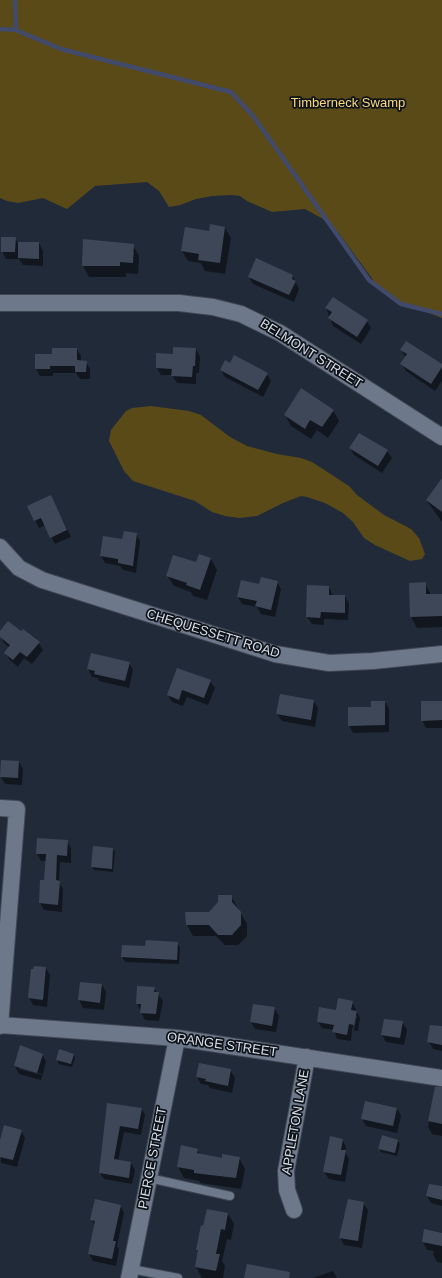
<!DOCTYPE html>
<html>
<head>
<meta charset="utf-8">
<style>
	body { margin:0 }
	canvas { display:block; background:#212a39 }
</style>
</head>
<body>
<canvas width="442" height="1278"></canvas>
<script>
const ctx = document.querySelector('canvas').getContext('2d');
ctx.lineJoin = 'round';
function fill(path, color) { ctx.fillStyle = color; ctx.fill(path, 'evenodd'); }
const shape = rows => new Path2D(rows.map(r => 'M' + r).join(''));
function trace(path, color, width, dash) { ctx.strokeStyle = color; ctx.lineWidth = width; ctx.lineCap = dash ? 'butt' : 'round'; ctx.setLineDash(dash || []); ctx.stroke(path); }
function label(font, color, halo, rows, align = 'center') {
  ctx.font = font + ' Arial,sans-serif'; ctx.lineWidth = 3.5; ctx.setLineDash([]); ctx.textBaseline = 'middle'; ctx.strokeStyle = halo; ctx.fillStyle = color; for (const [text, x, y, turn = 0] of rows) {
    ctx.save(); ctx.translate(x, y); ctx.rotate((+turn || 0) * Math.PI / 180); ctx.textAlign = isNaN(turn) ? turn : align; if (halo) ctx.strokeText(text, 0, 0); ctx.fillText(text, 0, 0); ctx.restore();
  }
}
fill(shape([
	[0,0,442,0,442,318,391,298,376,284,338,232,323,219,305,209,272,212,247,201,240,196,232,195,212,196,196,199,180,205,169,207,159,191,147,182,95,186,67,209,43,198,18,203,7,201,0,198],
	[151,406,189,411,201,415,230,437,247,446,277,454,301,458,312,462,349,486,357,495,384,515,411,529,419,538,425,554,422,559,410,561,375,545,364,538,353,522,343,513,325,503,307,497,301,496,283,503,257,516,239,518,225,516,212,512,195,501,133,481,124,471,109,441,111,430,126,411,132,408]
]), '#5a4a18');
fill(shape([
	[225,228,231,238,225,274,205,271,201,263,188,261,182,251,210,232],
	[15,238,18,243,39,243,43,251,43,266,23,265,19,259,6,259,2,251],
	[133,245,139,256,138,274,126,273,126,277,89,277,83,266],
	[293,276,299,289,294,302,253,284,249,277],
	[326,308,367,321,371,328,361,344,333,326],
	[77,349,81,356,81,362,86,362,90,369,90,379,80,379,76,373,53,373,53,376,40,376,36,369,53,355],
	[196,349,200,357,199,373,196,373,196,384,177,383,172,375,161,375,157,368,174,355],
	[401,350,442,365,442,381,435,391,406,371,402,364,406,358],
	[230,364,267,374,271,381,263,397,225,377,221,370],
	[333,410,339,421,328,438,317,430,311,439,291,426,285,415],
	[359,434,387,451,392,458,382,473,354,455,350,448],
	[442,491,442,522,427,501],
	[51,497,71,537,55,544,45,525,39,528,29,507],
	[136,534,140,541,136,573,123,570,120,566,105,563,101,556,123,540],
	[211,559,217,570,207,600,193,596,191,592,174,586,167,575],
	[277,582,281,589,275,617,261,614,257,607,242,604,238,597,260,585],
	[425,583,431,595,442,595,442,627,417,628,411,617,410,584],
	[329,587,333,596,345,596,349,604,348,620,324,619,324,625,312,624,307,617],
	[0,633,21,633,39,643,43,650,32,664,24,658,18,667,10,660,5,653,10,648,3,642],
	[92,654,129,663,133,670,129,688,99,681,98,678,92,677,88,669],
	[178,669,210,681,215,688,208,705,187,697,183,706,172,702,168,695],
	[314,701,318,708,315,727,282,721,277,714],
	[442,701,442,728,426,728,422,720],
	[385,702,389,709,389,732,353,733,349,725,372,708],
	[19,762,23,769,22,785,5,784,1,777],
	[67,841,71,848,71,863,60,862,59,882,63,889,62,912,44,910,40,903,41,881,45,881,47,861,41,861,37,854],
	[113,849,115,852,113,872,94,870,92,867],
	[231,896,247,924,247,936,238,945,225,945,216,936,193,936,187,925,209,913],
	[177,943,180,947,179,964,125,962,122,957,146,947],
	[46,968,50,975,47,1007,33,1005,29,998,32,970],
	[81,983,102,985,106,992,104,1010,83,1008,79,1000],
	[154,988,163,1001,159,1021,145,1020,137,1004],
	[352,1002,360,1018,358,1031,352,1030,351,1041,337,1039,334,1030,322,1028,318,1022],
	[355,1016,357,1016,354,1030,352,1030],
	[274,1008,279,1016,276,1032,255,1029,251,1022],
	[402,1022,407,1030,404,1045,386,1042,382,1035],
	[442,1027,442,1051,433,1049,429,1042],
	[20,1047,42,1054,46,1062,41,1080,19,1074,15,1066],
	[19,1067,42,1074,42,1075,19,1069],
	[60,1051,73,1054,75,1058,72,1067,59,1064,57,1060],
	[230,1070,235,1078,232,1093,210,1088,208,1085,201,1084,197,1077],
	[435,1095,442,1096,442,1136,432,1134,428,1127],
	[108,1104,141,1108,145,1115,141,1135,124,1132,118,1161,131,1163,135,1170,132,1184,104,1179,100,1173],
	[397,1108,401,1116,397,1133,366,1126,362,1119],
	[21,1131,25,1138,17,1167,1,1163,0,1143],
	[342,1139,346,1147,345,1152,349,1159,345,1182,329,1179,324,1172],
	[398,1141,400,1144,397,1156,381,1152,379,1149],
	[197,1150,200,1154,223,1159,239,1158,245,1169,241,1189,201,1183,199,1181,184,1178,178,1167],
	[442,1187,442,1206,431,1203,427,1196],
	[363,1203,368,1210,362,1248,344,1245,340,1237,344,1215,346,1215],
	[120,1205,124,1213,117,1246,119,1249,116,1266,93,1261,89,1254,95,1225,91,1219],
	[228,1214,234,1224,231,1240,227,1239,222,1261,225,1266,223,1278,202,1278,196,1267,199,1253,197,1249,204,1227],
	[425,1231,442,1234,442,1263,437,1262,433,1254,434,1251,427,1250,423,1242],
	[333,1271,337,1278,313,1278]
]), '#0007');
trace(shape([
	[15,0,16,30,61,49,231,92,254,117,369,280,401,304,442,314],
	[0,29,16,30]
]), '#414a6a', 4.5);
fill(shape([
	[210,224,225,227,220,263,198,260,199,254,181,251,185,227,209,231],
	[1,237,16,237,15,252,1,252],
	[83,239,134,244,133,263,120,262,120,266,82,266],
	[18,242,39,242,39,259,18,258],
	[256,258,293,275,292,279,296,281,289,295,248,277],
	[333,297,368,320,357,337,328,318,332,312,325,308],
	[406,341,442,364,442,367,431,384,400,364,407,354,400,350],
	[173,347,196,348,195,366,193,366,192,377,171,376,172,369,156,368,156,353,173,354],
	[52,348,77,348,77,360,87,361,86,372,75,372,75,366,50,366,50,369,35,369,35,354,52,354],
	[234,355,268,373,258,390,220,370,225,360,230,363],
	[301,388,334,410,322,427,310,420,305,429,284,415],
	[359,433,388,450,378,466,349,448],
	[442,478,442,512,426,500],
	[51,495,67,530,50,538,41,518,34,521,27,506],
	[124,531,137,533,133,566,118,563,118,559,100,556,103,536,122,539],
	[199,554,211,558,200,590,186,585,187,583,166,576,173,555,196,562],
	[261,577,278,581,271,610,255,606,257,601,237,597,241,580,259,584],
	[426,582,426,594,442,594,442,616,410,617,409,583],
	[307,585,329,586,329,595,345,595,345,613,321,612,320,618,306,617],
	[8,621,21,631,23,629,40,642,27,657,20,652,13,660,4,653,10,645,0,637,0,631],
	[91,653,130,662,125,681,94,674,95,671,87,669],
	[177,668,211,680,204,698,182,690,179,700,167,695],
	[280,694,314,700,311,720,276,714],
	[371,701,385,701,385,725,348,726,348,707,371,707],
	[421,701,442,701,442,720,421,721],
	[1,760,19,761,18,778,0,777],
	[37,838,68,840,67,856,57,855,56,880,60,881,58,905,39,903,40,880,44,880,46,854,36,854],
	[93,846,113,848,112,869,91,867],
	[218,895,232,895,232,902,241,912,241,925,232,935,218,935,209,925,186,925,185,912,209,912,218,902],
	[146,940,178,942,177,960,121,957,122,945,145,946],
	[34,966,46,967,43,1000,28,998,31,969,33,969],
	[80,982,102,984,100,1003,78,1000],
	[137,986,155,987,154,992,159,992,156,1014,140,1013,141,1004,136,1004],
	[338,998,353,1001,351,1010,357,1011,354,1025,349,1024,347,1035,332,1032,334,1025,317,1022,319,1007,336,1010],
	[253,1004,275,1007,272,1026,250,1022],
	[384,1019,403,1021,400,1038,381,1035],
	[430,1025,442,1026,442,1045,427,1042],
	[20,1045,43,1054,37,1073,14,1066],
	[59,1049,74,1054,71,1064,56,1060],
	[199,1063,231,1069,228,1086,205,1081,206,1079,196,1077],
	[435,1087,442,1087,442,1124,428,1121],
	[365,1101,397,1108,393,1126,361,1119],
	[107,1103,142,1108,138,1129,120,1126,114,1159,131,1162,129,1178,99,1173],
	[4,1125,22,1130,13,1160,0,1157,0,1140],
	[382,1135,398,1140,395,1153,378,1149],
	[330,1136,343,1139,341,1150,346,1150,341,1175,323,1172],
	[181,1145,198,1149,197,1153,222,1158,222,1154,240,1157,236,1178,202,1174,194,1173,194,1170,177,1167],
	[429,1184,442,1186,442,1200,426,1196],
	[95,1199,121,1205,113,1241,116,1241,112,1259,88,1254,95,1221,90,1220],
	[348,1199,364,1202,358,1241,339,1238],
	[207,1209,228,1213,225,1230,221,1229,216,1254,220,1254,216,1271,195,1267,198,1250,196,1250,201,1225,203,1226],
	[424,1229,442,1233,442,1246,422,1242],
	[247,1264,290,1272,289,1278,244,1278]
]), '#3d4758');
const lane = shape([
	[149,1178,230,1196],
	[131,1269,178,1278]
]);
const street = shape([
	[0,303,179,303,213,307,241,314,280,333,442,437],
	[0,547,19,568,42,580,275,654,329,663,373,661,442,654],
	[0,808,17,809,0,1026],
	[0,1025,177,1038,442,1078],
	[294,1210,287,1190,286,1171,307,1057],
	[129,1278,177,1038]
]);
trace(lane, '#404754', 10);
trace(street, '#404754', 18);
trace(lane, '#6d788a', 8);
trace(street, '#6d788a', 16);
label('13px', '#fcdb80', '#0e1219', [
	["Timberneck Swamp",348,103]
]);
label('13px', '#d9dfe9', '#0e1219', [
	["BELMONT STREET",311,354,32],
	["CHEQUESSETT ROAD",213,634,17],
	["ORANGE STREET",222,1045,8],
	["APPLETON LANE",296,1122,-80],
	["PIERCE STREET",153,1158,-79]
]);
</script>
</body>
</html>
